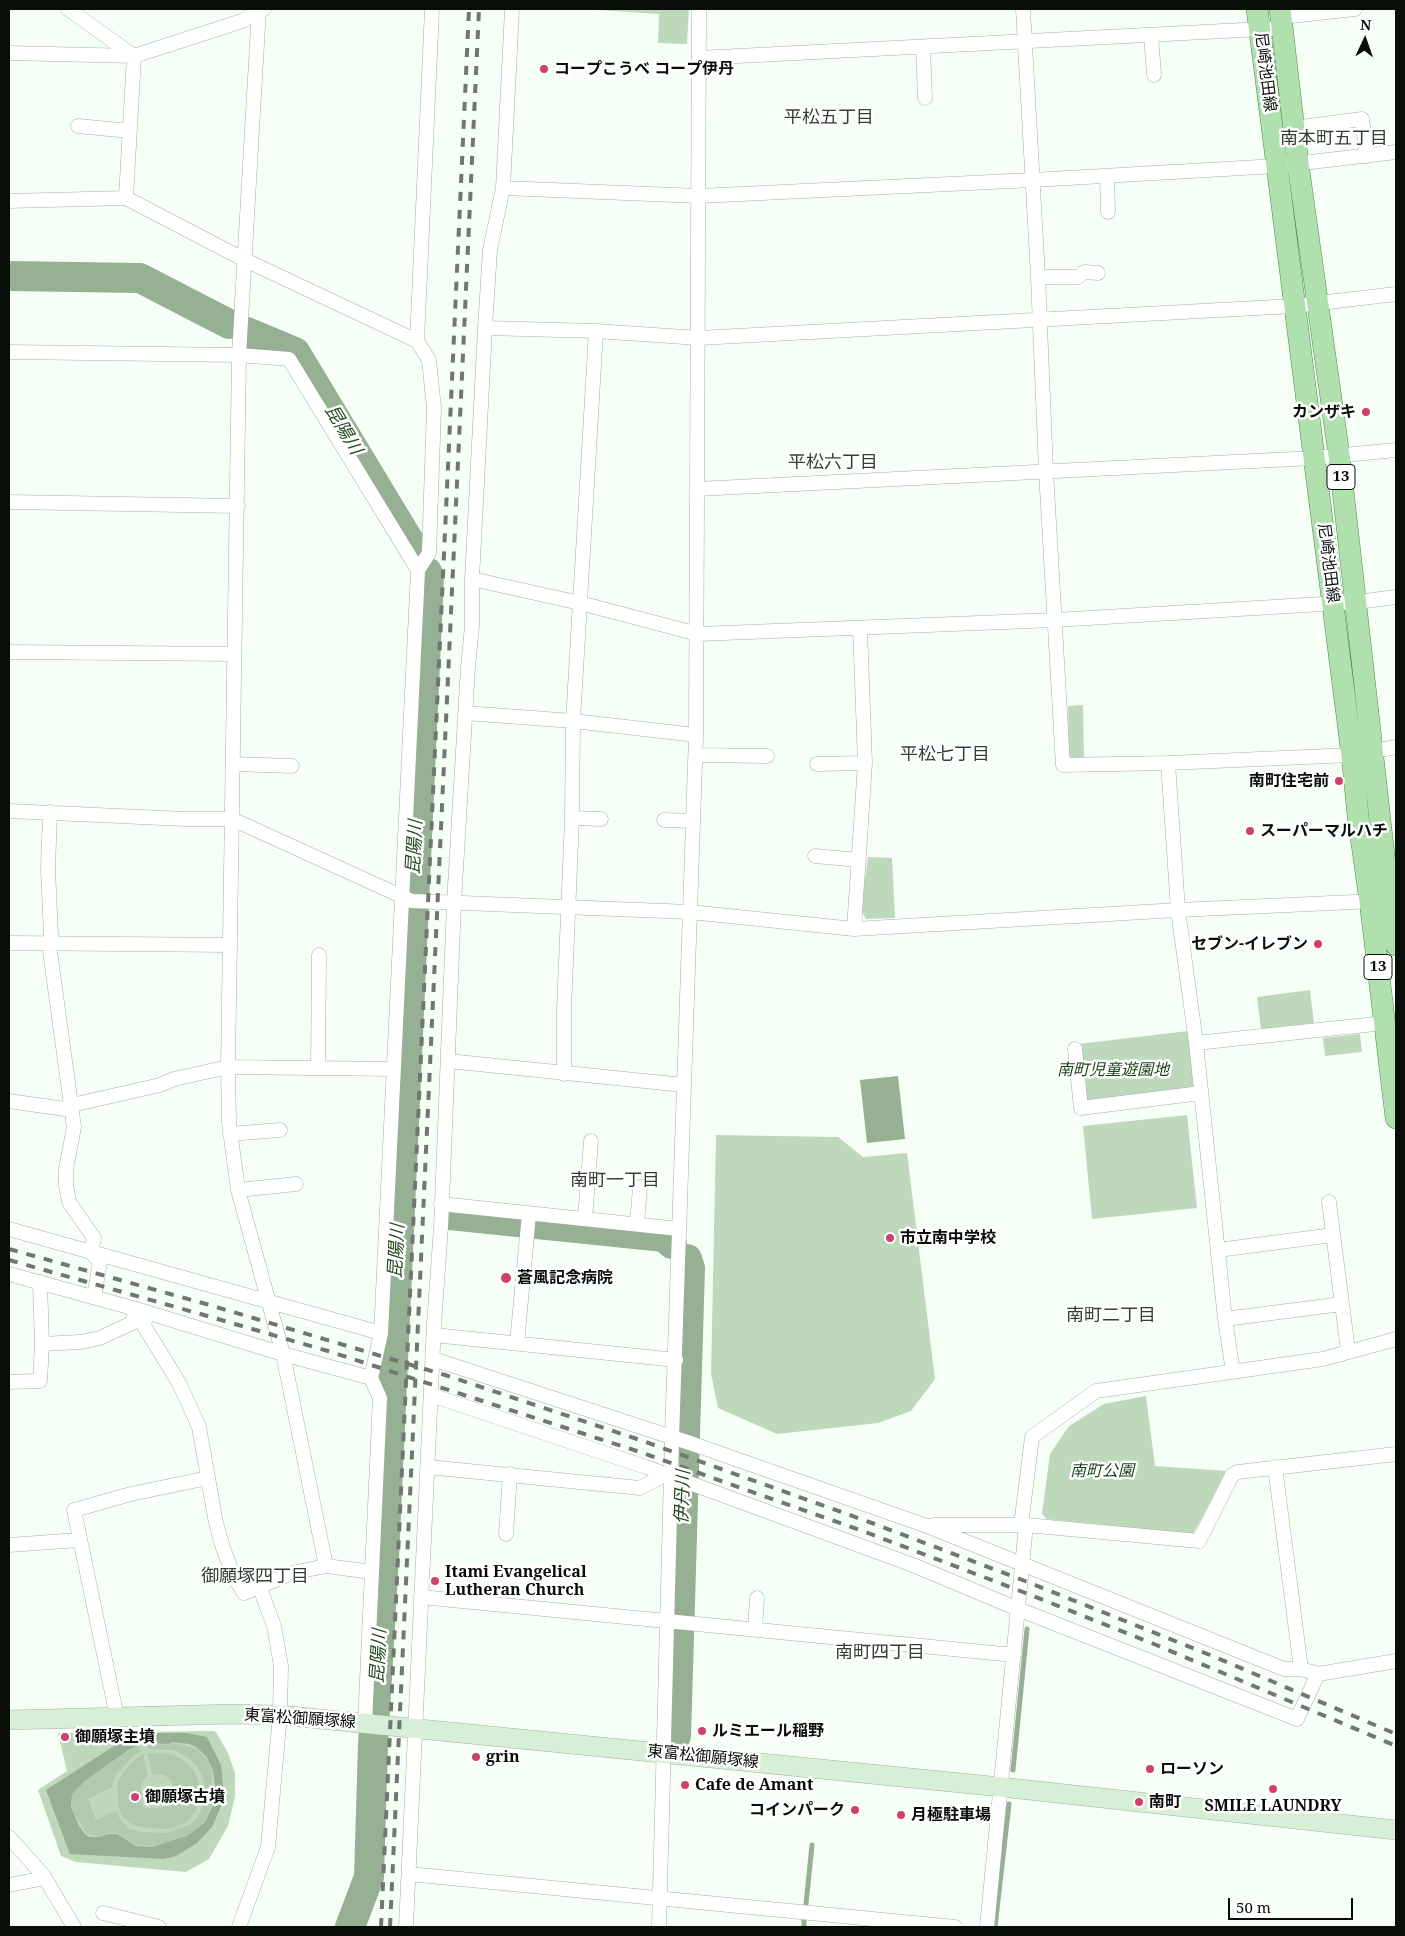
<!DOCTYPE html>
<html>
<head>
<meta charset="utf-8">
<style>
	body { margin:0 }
	#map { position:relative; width:1405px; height:1936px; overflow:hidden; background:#f6fff5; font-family:"Noto Serif",serif }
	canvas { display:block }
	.frame { position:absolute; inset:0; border:10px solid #080d08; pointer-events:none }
	.north { position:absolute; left:1340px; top:15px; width:50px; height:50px; -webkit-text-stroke:4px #fff; paint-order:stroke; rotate:3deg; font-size:14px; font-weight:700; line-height:20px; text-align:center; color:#080d08 }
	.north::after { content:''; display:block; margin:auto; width:18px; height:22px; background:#080d08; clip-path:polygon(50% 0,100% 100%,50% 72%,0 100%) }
	.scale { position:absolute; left:1228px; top:1898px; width:125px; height:22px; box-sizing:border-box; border:2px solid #080d08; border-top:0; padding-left:6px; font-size:15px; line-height:18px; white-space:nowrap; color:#080d08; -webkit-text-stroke:4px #fff; paint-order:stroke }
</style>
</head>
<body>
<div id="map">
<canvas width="1405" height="1936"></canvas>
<div class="frame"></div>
<div class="north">N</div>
<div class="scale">50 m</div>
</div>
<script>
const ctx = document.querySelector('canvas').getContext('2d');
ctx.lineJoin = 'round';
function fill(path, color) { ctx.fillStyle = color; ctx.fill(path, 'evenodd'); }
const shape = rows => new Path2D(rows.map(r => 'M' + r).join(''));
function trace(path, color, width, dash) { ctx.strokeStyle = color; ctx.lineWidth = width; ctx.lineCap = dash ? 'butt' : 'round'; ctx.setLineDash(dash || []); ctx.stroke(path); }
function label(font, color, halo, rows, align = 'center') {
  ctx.font = font + ' "Noto Serif","Noto Sans JP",serif'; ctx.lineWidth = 5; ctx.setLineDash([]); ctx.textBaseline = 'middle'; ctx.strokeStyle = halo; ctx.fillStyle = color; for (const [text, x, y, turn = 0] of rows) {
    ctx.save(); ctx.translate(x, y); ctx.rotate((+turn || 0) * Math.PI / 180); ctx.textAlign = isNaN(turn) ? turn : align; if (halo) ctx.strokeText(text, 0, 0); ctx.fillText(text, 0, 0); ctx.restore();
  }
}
fill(shape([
	[583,9,689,9,687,44,658,43,659,14],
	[1083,705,1084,760,1072,760,1069,757,1068,706],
	[868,857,892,858,895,918,866,919,861,909],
	[1310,990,1314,1023,1261,1029,1257,997],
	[1188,1031,1195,1086,1192,1090,1086,1101,1078,1044],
	[1360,1034,1362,1052,1325,1056,1323,1038],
	[1187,1115,1197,1208,1092,1219,1083,1126],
	[716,1135,838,1137,863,1157,907,1153,935,1379,911,1411,878,1423,777,1434,718,1408,711,1374],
	[1146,1396,1155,1466,1227,1471,1193,1534,1046,1519,1042,1513,1050,1454,1069,1426,1104,1404],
	[213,1731,216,1732,228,1753,235,1773,235,1797,228,1826,209,1859,186,1872,76,1862,61,1856,38,1790,67,1771,58,1733]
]), '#bed8bc');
fill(shape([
	[173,1743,195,1748,205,1756,212,1770,212,1804,205,1821,187,1836,174,1841,152,1846,136,1845,117,1833,109,1833,98,1836,86,1833,75,1815,72,1807,72,1794,86,1780,131,1749,139,1746,141,1751,132,1757,116,1775,112,1787,88,1799,96,1820,116,1811,120,1819,128,1828,140,1832,165,1833,189,1825,196,1819,201,1811,203,1802,204,1784,202,1775,196,1765,182,1754,173,1750,148,1749,147,1744,168,1745],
	[147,1753,172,1754,180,1758,192,1768,197,1776,199,1785,197,1809,187,1822,176,1827,165,1829,141,1827,131,1824,123,1817,119,1808,117,1786,120,1777,134,1760,143,1754,148,1775,142,1781,141,1787,141,1800,143,1806,146,1808,160,1808,168,1806,172,1801,172,1781,164,1775,152,1774]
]), '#b0caae');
fill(shape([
	[898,1076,905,1139,867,1143,860,1080],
	[147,1733,187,1733,207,1737,221,1765,223,1784,222,1804,212,1827,197,1843,176,1856,164,1859,70,1854,46,1790,131,1735,138,1734,139,1745,130,1749,86,1780,72,1794,71,1807,79,1826,85,1834,89,1837,98,1837,109,1834,117,1834,136,1846,152,1847,187,1836,205,1822,213,1805,215,1786,213,1770,206,1756,196,1747,189,1744,173,1742,168,1744,147,1743]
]), '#96b094');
trace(shape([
	[1013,1770,1027,1629],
	[806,1904,812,1845],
	[804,1927,804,1919],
	[995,1927,1009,1804]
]), '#96b094', 5);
trace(shape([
	[9,276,140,278,229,324],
	[247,332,295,352,417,554],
	[450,1215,664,1237,672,1244],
	[676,1736,690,1268,687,1259],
	[350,1927,369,1877,373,1745,384,1557,429,576,427,572]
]), '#96b094', 30);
const street = shape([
	[68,9,134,56],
	[259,9,239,355,228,1067,229,1123,238,1190,283,1354,326,1566],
	[1023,9,1038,277,1046,471,1063,765,1168,763,1352,755,1396,747],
	[1281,17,1355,9],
	[1151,35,1154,75],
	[923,47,925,98],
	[9,53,134,56,242,21,264,9],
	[699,58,1282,28],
	[78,126,130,131],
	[1294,128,1362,119,1367,156],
	[1107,176,1108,212],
	[503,188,699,196,1033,180,1277,166,1396,152],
	[126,198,134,56],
	[9,201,126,198,243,259,417,341],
	[1038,277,1078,277,1084,272,1098,273],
	[485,328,596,331,699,338,1294,306,1396,294],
	[9,352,239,355,289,359,418,570],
	[697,489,1314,458,1396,450],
	[9,502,238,506],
	[472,579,580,603,698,634,1055,620,1357,602,1396,597],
	[9,652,234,654],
	[465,713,573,721,696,735],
	[696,755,767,756],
	[1168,763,1178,910,1196,1043,1225,1319,1233,1372],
	[233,764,292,766],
	[817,764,865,763],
	[9,811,185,819,232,819,412,901,690,912,854,929,1178,910,1376,901],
	[50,812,48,869,51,935,49,944,74,1127,66,1169,66,1185,69,1202,94,1238,91,1252,100,1262,94,1297],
	[572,818,601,819],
	[664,820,693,821],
	[815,856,859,860],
	[854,929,865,763,860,628],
	[9,943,230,945],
	[1196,1043,1385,1023],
	[1075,1049,1081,1108,1201,1093],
	[448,1061,684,1085],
	[318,1068,319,955],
	[564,1074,564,1010,572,818,573,721,596,331],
	[9,1101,72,1110],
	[72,1105,160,1085,174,1079,228,1067,394,1069],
	[230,1134,280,1130],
	[238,1190,296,1184],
	[1329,1202,1348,1351],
	[441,1204,679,1229],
	[585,1219,591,1141],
	[637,1224,640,1187],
	[9,1229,381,1333],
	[1218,1250,1333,1235],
	[9,1274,136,1309,283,1354,371,1378],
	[147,1312,144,1326,179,1383,199,1427,216,1523,223,1548,235,1579,244,1593,292,1573,326,1566,372,1572],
	[1225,1319,1342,1304],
	[434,1335,676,1360],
	[517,1343,529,1214],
	[42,1344,80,1342,100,1338,132,1323,136,1309],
	[433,1359,690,1443,927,1526,1284,1669,1301,1669],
	[9,1382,40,1381,42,1344,40,1282],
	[431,1395,646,1467,913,1565,1018,1609,1297,1719,1318,1674],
	[428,1467,640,1488,666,1474],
	[1275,1467,1301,1669,1318,1674,1396,1661],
	[933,1525,1026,1525,1199,1541,1232,1475,1238,1472,1396,1454],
	[1021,1525,1032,1437,1096,1391,1323,1359,1396,1339],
	[506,1534,510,1474],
	[9,1545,80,1540],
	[421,1597,1014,1655],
	[755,1629,757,1598],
	[117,1717,74,1510,131,1494,208,1478],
	[365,1723,380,1398,371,1378,381,1333,418,570,429,553,434,408,429,360,417,341,432,9],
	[9,1837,43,1875,74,1927],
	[409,1874,955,1927],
	[9,1885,45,1878],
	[103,1913,159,1927],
	[239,1927,268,1847,280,1715,281,1666,274,1626,260,1588],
	[406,1927,434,1324,441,1227,454,903,468,667,472,626,472,579,485,328,490,250,503,188,512,9],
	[659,1927,672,1437,696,735,699,9],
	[987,1927,1026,1525]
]);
const secondary = shape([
	[9,1720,232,1714,280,1715,1001,1787,1396,1830]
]);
const primary = shape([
	[1257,9,1352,755,1358,816,1370,901,1396,1118],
	[1280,9,1298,164,1339,455,1389,900,1396,945]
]);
trace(street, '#a2b0a1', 15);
trace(secondary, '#a2b0a1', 20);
trace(primary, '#518850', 22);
trace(street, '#fff', 14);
trace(secondary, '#d7efd6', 19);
trace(primary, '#afe0ad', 21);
trace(shape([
	[9,1249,206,1304,445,1375,640,1440,872,1523,1025,1581,1210,1655,1396,1734],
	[9,1260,204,1315,328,1351,637,1451,868,1533,1023,1592,1154,1644,1396,1746],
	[381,1927,469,9],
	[390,1927,479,9]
]), '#707770', 4, [9, 9]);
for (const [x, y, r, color] of [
	[544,69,5,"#cf416d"],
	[1366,412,5,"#cf416d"],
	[1339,781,5,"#cf416d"],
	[1250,831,5,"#cf416d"],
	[1318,944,5,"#cf416d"],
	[890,1238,5,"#cf416d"],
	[506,1278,6,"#cf416d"],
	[435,1581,5,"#cf416d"],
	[702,1731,5,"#cf416d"],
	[65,1737,5,"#cf416d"],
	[476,1757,5,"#cf416d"],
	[1150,1769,5,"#cf416d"],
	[685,1785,5,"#cf416d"],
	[1273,1789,5,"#cf416d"],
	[135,1797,5,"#cf416d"],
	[1139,1802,5,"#cf416d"],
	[855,1810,5,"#cf416d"],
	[901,1815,5,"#cf416d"]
]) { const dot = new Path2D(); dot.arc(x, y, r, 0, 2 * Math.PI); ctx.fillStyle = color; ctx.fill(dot); trace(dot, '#fff', 2); }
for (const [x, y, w] of [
	[1341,477,28],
	[1378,967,28]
]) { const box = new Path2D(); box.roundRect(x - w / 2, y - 12.5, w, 25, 4); ctx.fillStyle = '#fff'; ctx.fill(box); trace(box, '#080d08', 1); }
label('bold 15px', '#080d08', null, [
	["13",1341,477],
	["13",1378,967]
]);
label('bold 16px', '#080d08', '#fff', [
	["コープこうべ コープ伊丹",554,69],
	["カンザキ",1356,412,"right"],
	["南町住宅前",1329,781,"right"],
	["スーパーマルハチ",1260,831],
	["セブン-イレブン",1308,944,"right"],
	["市立南中学校",900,1238],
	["蒼風記念病院",517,1278],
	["Itami Evangelical",445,1572],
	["Lutheran Church",445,1590],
	["ルミエール稲野",712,1731],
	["御願塚主墳",75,1737],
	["grin",486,1757],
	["ローソン",1160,1769],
	["Cafe de Amant",695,1785],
	["御願塚古墳",145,1797],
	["南町",1149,1802],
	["SMILE LAUNDRY",1273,1806,"center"],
	["コインパーク",845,1810,"right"],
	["月極駐車場",911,1815]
], 'left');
label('16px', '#080d08', '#fff', [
	["尼崎池田線",1265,72,83],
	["尼崎池田線",1328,563,83],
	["東富松御願塚線",300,1719,4],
	["東富松御願塚線",703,1757,6]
]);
label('italic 16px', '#183e17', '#fff', [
	["南町児童遊園地",1113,1070],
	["南町公園",1102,1471]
]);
label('18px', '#343f33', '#fff', [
	["平松五丁目",829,118],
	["南本町五丁目",1334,139],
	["平松六丁目",833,463],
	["平松七丁目",945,755],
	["南町一丁目",615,1181],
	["南町二丁目",1111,1316],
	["御願塚四丁目",255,1577],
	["南町四丁目",880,1653]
]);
label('italic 18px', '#224921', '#fff', [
	["昆陽川",343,430,59],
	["昆陽川",415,847,-87],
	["昆陽川",397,1251,-87],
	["伊丹川",683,1497,-88],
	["昆陽川",379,1656,-87]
]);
</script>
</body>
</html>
